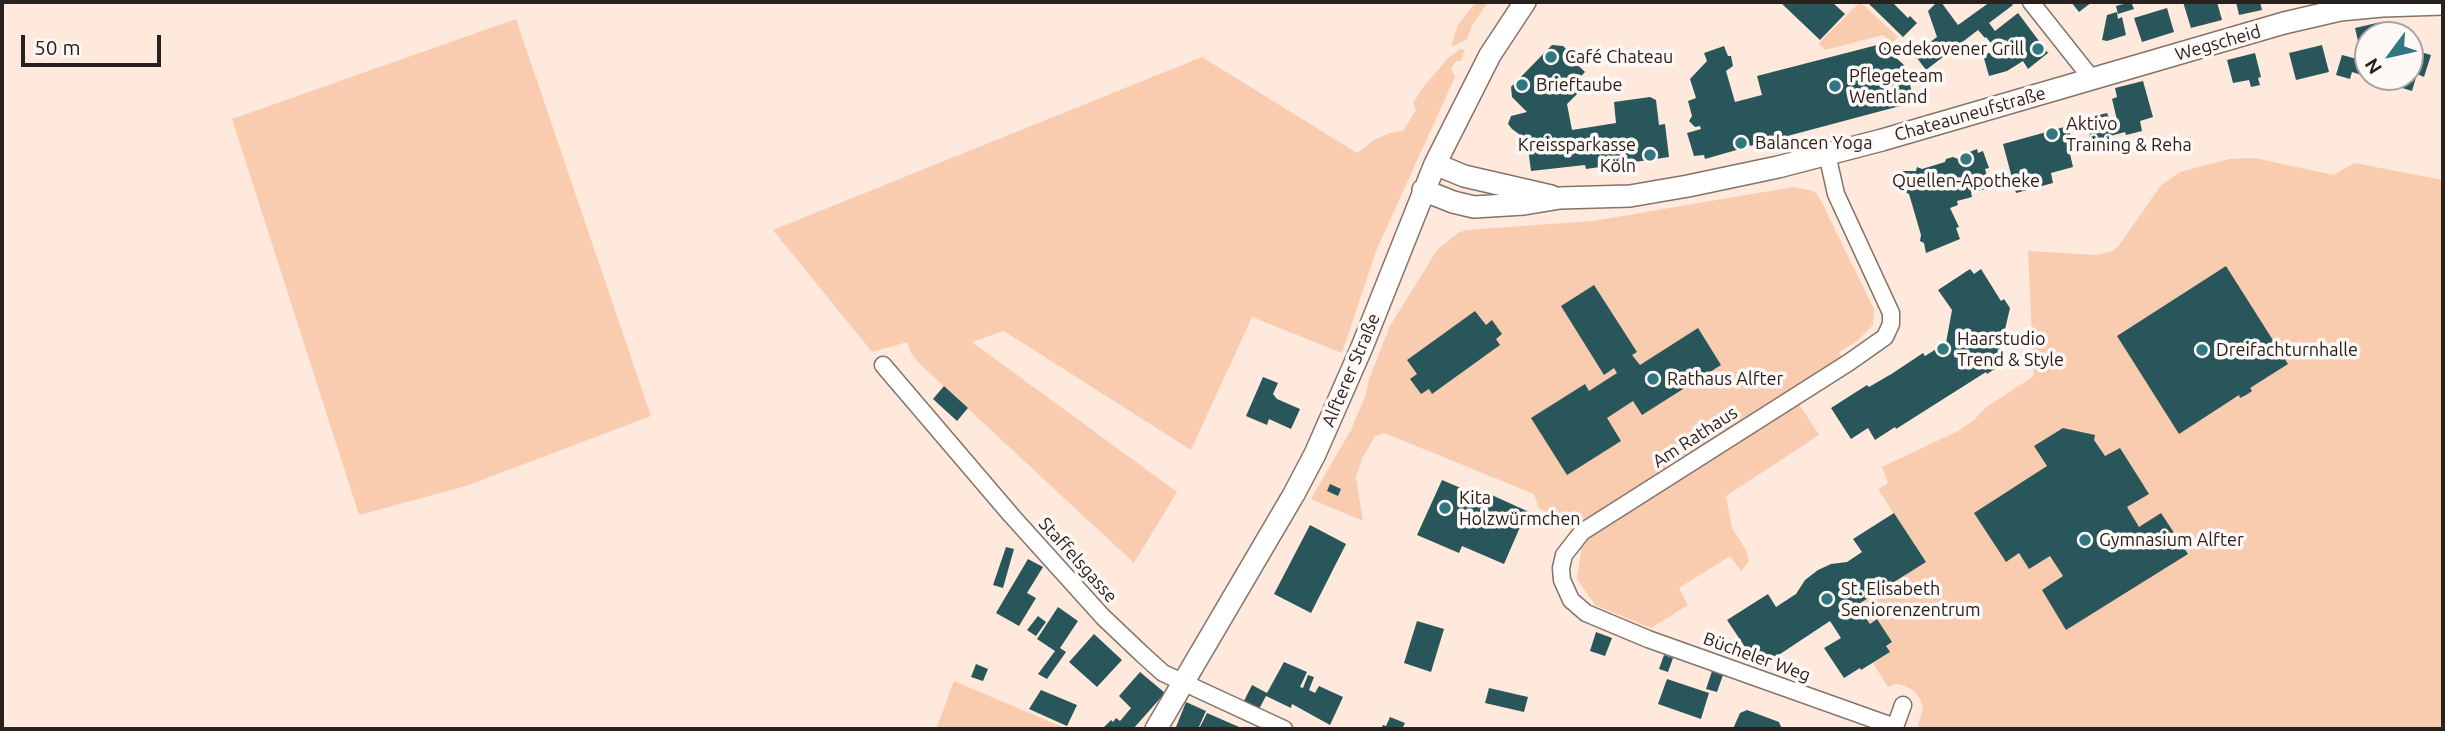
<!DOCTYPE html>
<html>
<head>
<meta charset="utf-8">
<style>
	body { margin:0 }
	#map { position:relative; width:2445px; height:731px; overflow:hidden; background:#fee9dc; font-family:Ubuntu,sans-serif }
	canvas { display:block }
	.frame { position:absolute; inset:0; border:4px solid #29211d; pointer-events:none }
	.north { position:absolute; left:2354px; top:21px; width:70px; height:70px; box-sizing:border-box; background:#fef9f7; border:2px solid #a9a3a0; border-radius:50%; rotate:237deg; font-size:19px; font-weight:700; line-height:28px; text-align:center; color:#29211d }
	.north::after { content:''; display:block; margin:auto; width:24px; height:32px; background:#307880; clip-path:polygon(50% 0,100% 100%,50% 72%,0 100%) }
	.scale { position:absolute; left:21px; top:35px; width:140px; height:32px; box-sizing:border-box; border:4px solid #29211d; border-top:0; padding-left:9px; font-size:21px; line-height:24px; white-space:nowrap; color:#29211d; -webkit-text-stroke:5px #fef9f7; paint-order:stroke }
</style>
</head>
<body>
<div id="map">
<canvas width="2445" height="731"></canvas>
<div class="frame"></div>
<div class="north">N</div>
<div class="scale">50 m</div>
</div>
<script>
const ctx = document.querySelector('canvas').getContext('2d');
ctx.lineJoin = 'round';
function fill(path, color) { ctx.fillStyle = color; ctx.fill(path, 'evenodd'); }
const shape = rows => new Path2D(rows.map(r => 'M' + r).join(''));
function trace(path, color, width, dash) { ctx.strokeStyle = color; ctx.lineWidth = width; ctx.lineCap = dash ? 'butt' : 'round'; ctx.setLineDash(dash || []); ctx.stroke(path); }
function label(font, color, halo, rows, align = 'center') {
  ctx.font = font + ' Ubuntu,sans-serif'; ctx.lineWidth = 7; ctx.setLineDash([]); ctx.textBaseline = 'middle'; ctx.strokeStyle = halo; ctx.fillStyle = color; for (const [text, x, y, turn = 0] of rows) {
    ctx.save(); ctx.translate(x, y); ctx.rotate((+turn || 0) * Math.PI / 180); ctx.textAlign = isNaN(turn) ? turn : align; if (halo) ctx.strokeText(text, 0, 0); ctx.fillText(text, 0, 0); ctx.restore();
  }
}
fill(shape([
	[1476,2,1488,2,1473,24,1467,39,1451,47,1458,25],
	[1860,2,1898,37,1892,43,1883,35,1825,50,1819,43],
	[516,19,651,416,466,486,359,515,232,119],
	[1460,49,1465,50,1461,61,1456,61,1451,69,1455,77,1376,251,1342,353,1252,317,1191,450,1004,331,972,342,1177,492,1134,563,921,365,911,353,907,342,872,352,773,230,1202,57,1357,153,1374,140,1390,133,1403,131,1416,110,1413,103,1424,86,1449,57],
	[2254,158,2334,175,2354,163,2443,180,2443,729,1917,729,1923,708,1920,699,1914,691,1905,686,1896,684,1888,687,1873,663,1889,653,1886,646,1892,642,1877,619,1870,624,1857,605,1925,562,1878,489,1886,485,1888,482,1882,467,1960,430,1974,420,1985,408,2034,376,2028,251,2099,255,2112,251,2118,247,2161,185,2180,172,2229,159],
	[1793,187,1809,190,1816,193,1821,201,1874,309,1873,325,1856,342,1839,352,1841,357,1790,390,1819,435,1726,496,1732,528,1746,550,1749,562,1741,571,1730,556,1679,588,1688,605,1651,628,1595,605,1577,579,1581,551,1572,529,1539,508,1534,494,1384,433,1375,436,1362,459,1356,477,1363,521,1311,499,1351,430,1366,394,1369,379,1390,326,1437,250,1458,233,1466,230,1593,221],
	[954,681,1067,729,936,729]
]), '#f9ccb0');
fill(shape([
	[1780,2,1832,2,1845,14,1820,40],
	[1867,2,1892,2,1908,18,1910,16,1917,23,1903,37],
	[1937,2,1941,2,1958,25,1990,2,2010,2,2013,5,1989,23,1995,31,2018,13,2048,53,2028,69,2023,61,2007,71,1989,76,1983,55,2002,49,2003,53,2012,47,2006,40,1995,48,1986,37,1985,38,1978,30,1926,70,1914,54,1937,37,1928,11],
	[2071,2,2092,2,2079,12],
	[2131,2,2134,9,2118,14,2116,6],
	[2183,2,2217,2,2222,20,2191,28],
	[2236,2,2260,2,2262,10,2239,15],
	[2167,8,2174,32,2142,42,2134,18],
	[2117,12,2118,19,2122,17,2126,35,2107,41,2102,40,2107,15],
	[2381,22,2383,28,2397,33,2397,35,2368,35,2368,77,2352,72,2350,79,2336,75,2342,55,2357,59,2359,53,2362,54,2367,39,2358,41,2355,28],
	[1881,44,1904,65,1915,102,1750,146,1748,140,1745,141,1747,147,1705,159,1704,155,1694,156,1687,133,1701,129,1700,126,1695,127,1689,121,1692,116,1688,101,1696,98,1690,79,1707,61,1704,53,1724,46,1728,56,1731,56,1733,66,1726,71,1735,102,1762,95,1757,76],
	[1552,45,1563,46,1577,59,1575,62,1585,72,1576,81,1582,89,1567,104,1572,130,1616,123,1614,102,1650,97,1656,100,1659,125,1665,124,1669,157,1586,169,1585,165,1531,171,1527,140,1512,129,1508,124,1511,116,1527,112,1512,97,1511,87],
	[2322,45,2329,72,2296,80,2289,53],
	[2410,49,2431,55,2424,77,2417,74,2412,91,2370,78,2410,77],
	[2255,53,2261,77,2258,78,2260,85,2251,87,2249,80,2233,83,2227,60],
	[2143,81,2153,117,2140,121,2142,131,2126,135,2125,132,2099,139,2102,147,2091,151,2088,142,2095,116,2107,113,2109,118,2114,117,2114,120,2117,120,2112,99,2117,97,2115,88],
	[2068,126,2075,152,2070,154,2073,167,2051,173,2053,183,2016,193,2003,144],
	[1977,149,1978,153,1983,151,1989,168,1985,169,1988,179,1985,189,1971,193,1972,197,1957,201,1958,205,1950,208,1959,227,1956,228,1960,239,1926,253,1924,243,1920,241,1921,235,1909,194,1905,192,1907,188,1899,177,1904,176,1902,171,1916,171,1917,167,1922,169,1945,162,1946,159,1953,157,1958,159,1966,156,1967,153],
	[2226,266,2288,364,2250,388,2252,391,2246,395,2240,398,2239,395,2179,434,2117,336],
	[1970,269,1974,274,1981,269,2001,301,2004,299,2010,308,1996,368,1987,374,1986,372,1896,429,1895,427,1875,440,1868,428,1851,439,1831,408,1867,385,1869,387,1893,373,1923,353,1925,356,1946,343,1952,310,1938,290],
	[1594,285,1637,352,1632,355,1640,365,1698,328,1721,365,1642,415,1633,401,1607,418,1621,441,1567,475,1531,418,1585,384,1589,391,1617,373,1614,368,1604,375,1561,306],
	[1475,311,1486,325,1492,320,1502,334,1496,339,1500,345,1432,394,1429,389,1421,394,1410,379,1417,374,1407,360],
	[1263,377,1278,383,1273,394,1277,399,1300,409,1291,429,1269,419,1267,425,1246,416],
	[944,386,968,408,957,421,933,399],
	[2063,428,2095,435,2094,440,2105,456,2120,448,2149,494,2127,507,2139,527,2161,513,2188,554,2066,630,2042,590,2063,576,2050,556,2029,569,2019,553,2006,562,1974,513,2047,466,2034,446],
	[1442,480,1482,497,1485,492,1527,511,1504,564,1462,546,1459,553,1417,535],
	[1330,484,1341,489,1338,496,1327,491],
	[1894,513,1926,562,1857,605,1870,624,1877,619,1892,642,1886,646,1890,652,1861,670,1860,668,1844,678,1824,648,1841,638,1830,621,1759,668,1727,620,1768,594,1776,607,1796,594,1805,580,1818,570,1831,564,1847,562,1862,552,1853,539],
	[1310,525,1346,544,1311,613,1274,594],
	[1006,547,1014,549,1003,588,993,585],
	[1028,559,1043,567,1027,593,1036,598,1019,626,996,613],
	[1058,607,1078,621,1060,648,1066,652,1047,679,1038,674,1055,651,1037,639],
	[1038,616,1046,622,1036,636,1027,630],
	[1417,621,1444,629,1431,672,1404,663],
	[1596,632,1612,638,1605,656,1590,651],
	[1094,634,1122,660,1097,687,1069,662],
	[1664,655,1673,658,1668,672,1659,669],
	[1284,662,1307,672,1300,687,1303,688,1308,675,1314,677,1309,690,1315,693,1319,686,1343,697,1330,725,1292,704,1291,708,1266,696,1258,711,1243,703,1252,685,1267,693],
	[976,664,988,669,983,681,971,677],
	[1712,671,1723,675,1717,692,1706,689],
	[1140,672,1165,693,1133,729,1102,729,1111,720,1113,722,1116,718,1120,721,1131,708,1119,696],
	[1667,679,1709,693,1701,719,1658,704],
	[1489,688,1528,697,1524,712,1485,703],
	[1041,690,1077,705,1067,726,1029,709],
	[1186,702,1206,711,1198,729,1176,727],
	[1747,710,1779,722,1782,729,1733,729,1740,713],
	[1207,713,1239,727,1237,729,1199,729],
	[1390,717,1405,723,1402,729,1381,729,1383,725,1386,726]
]), '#29565a');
const street = shape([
	[2031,2,2092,79],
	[1827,154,1836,194,1891,313,1891,324,1885,337,1848,363,1582,532,1564,555,1561,568,1562,580,1571,600,1586,613,1648,639,1895,727,1903,705],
	[883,365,1011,515,1103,617,1142,654,1163,673,1284,729]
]);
const secondary = shape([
	[1435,164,1464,176,1551,196],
	[1423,190,1453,202,1474,207,1524,204,1560,198,1630,196,1688,186,1778,167,1882,140,2284,23,2340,10,2382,6,2443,4],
	[1156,729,1294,494,1315,454,1362,347,1435,164,1490,55,1525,2]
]);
trace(street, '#857367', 19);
trace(secondary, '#857367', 24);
trace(street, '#fff', 16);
trace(secondary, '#fff', 21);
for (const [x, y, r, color] of [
	[2038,49,7,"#307880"],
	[1551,57,7,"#307880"],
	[1522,85,7,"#307880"],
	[1835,86,7,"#307880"],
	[2052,134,7,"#307880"],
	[1741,143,7,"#307880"],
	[1650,155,7,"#307880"],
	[1966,159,7,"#307880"],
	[1943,349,7,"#307880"],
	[2202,350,7,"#307880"],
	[1653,379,7,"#307880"],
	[1445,508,7,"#307880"],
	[2085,540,7,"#307880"],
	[1827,599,7,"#307880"]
]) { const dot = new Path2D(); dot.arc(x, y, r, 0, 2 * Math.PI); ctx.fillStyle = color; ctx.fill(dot); trace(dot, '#fef9f7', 2.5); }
label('18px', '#29211d', '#fef9f7', [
	["Wegscheid",2218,43,-16],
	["Chateauneufstraße",1970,114,-16],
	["Alfterer Straße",1351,370,-67],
	["Am Rathaus",1695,437,-33],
	["Staffelsgasse",1078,560,48],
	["Bücheler Weg",1757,657,20]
]);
label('18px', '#29211d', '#fef9f7', [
	["Oedekovener Grill",2024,49,"right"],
	["Café Chateau",1565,57],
	["Pflegeteam",1849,76],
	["Wentland",1849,97],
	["Brieftaube",1536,85],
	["Aktivo",2066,124],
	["Training & Reha",2066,145],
	["Balancen Yoga",1755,143],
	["Kreissparkasse",1636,145,"right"],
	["Köln",1636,166,"right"],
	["Quellen-Apotheke",1966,181,"center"],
	["Haarstudio",1957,339],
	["Trend & Style",1957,360],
	["Dreifachturnhalle",2216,350],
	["Rathaus Alfter",1667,379],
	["Kita",1459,498],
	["Holzwürmchen",1459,519],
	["Gymnasium Alfter",2099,540],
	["St. Elisabeth",1841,589],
	["Seniorenzentrum",1841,610]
], 'left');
</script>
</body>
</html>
